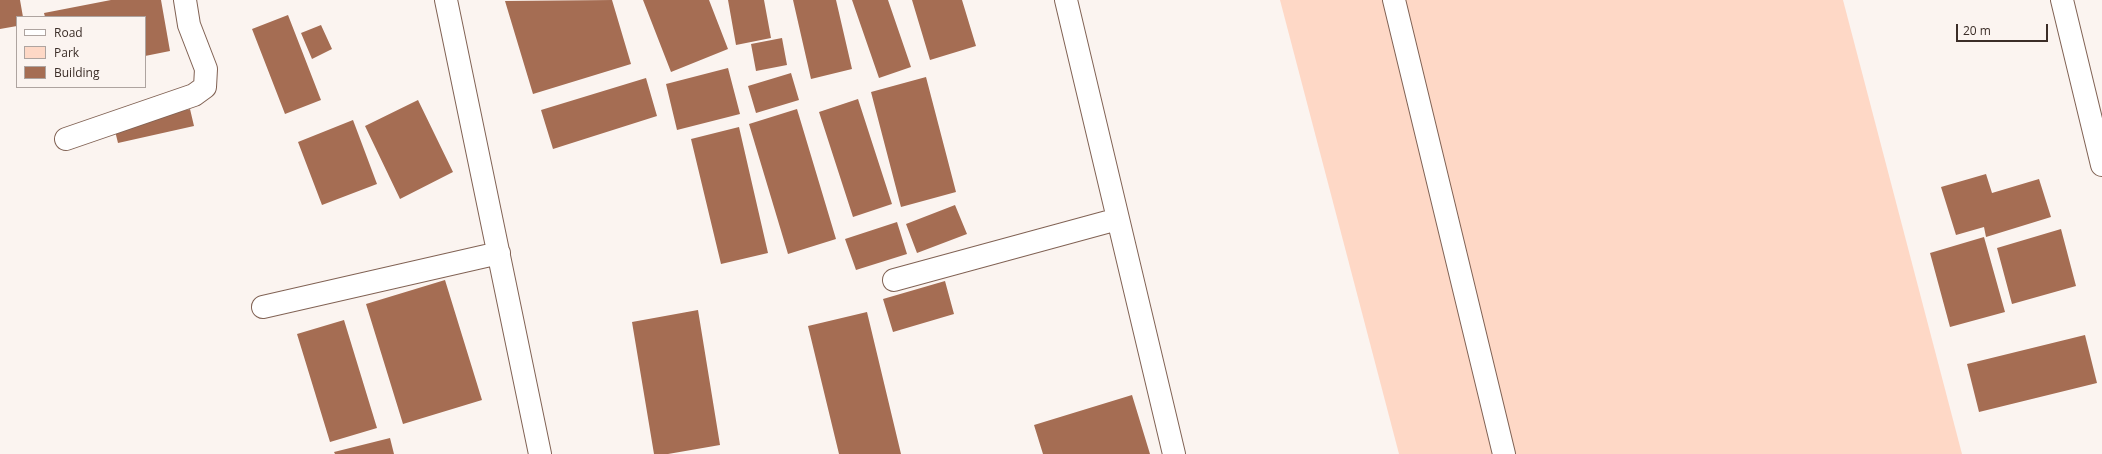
<!DOCTYPE html>
<html>
<head>
<meta charset="utf-8">
<style>
	body { margin:0 }
	#map { position:relative; width:2102px; height:454px; overflow:hidden; background:#fbf4f0; font-family:"Open Sans",sans-serif }
	canvas { display:block }
	.legend { position:absolute; left:16px; top:16px; width:130px; height:72px; box-sizing:border-box; background:#fbf4f0; border:1px solid #aea4a0; margin:0; padding:5px 7px; list-style:none; font-size:12px; color:#3b2d27 }
	.legend li { display:flex; align-items:center; gap:8px; height:20px }
	.legend b { width:20px; border:1px solid #aea4a0 }
	.scale { position:absolute; left:1956px; top:24px; width:92px; height:18px; box-sizing:border-box; border:2px solid #3b2d27; border-top:0; padding-left:5px; font-size:12px; line-height:14px; white-space:nowrap; color:#3b2d27; -webkit-text-stroke:3px #fbf4f0; paint-order:stroke }
</style>
</head>
<body>
<div id="map">
<canvas width="2102" height="454"></canvas>
<ul class="legend">
<li><b style="height:5px;background:#fff"></b>Road</li>
<li><b style="height:11px;background:#fed8c6"></b>Park</li>
<li><b style="height:11px;background:#a56d53"></b>Building</li>
</ul>
<div class="scale">20 m</div>
</div>
<script>
const ctx = document.querySelector('canvas').getContext('2d');
ctx.lineJoin = 'round';
function fill(path, color) { ctx.fillStyle = color; ctx.fill(path, 'evenodd'); }
const shape = rows => new Path2D(rows.map(r => 'M' + r).join(''));
function trace(path, color, width, dash) { ctx.strokeStyle = color; ctx.lineWidth = width; ctx.lineCap = dash ? 'butt' : 'round'; ctx.setLineDash(dash || []); ctx.stroke(path); }
fill(shape([
	[1280,0,1843,0,1962,454,1399,454]
]), '#fed8c6');
fill(shape([
	[0,0,20,0,23,17,17,17,17,26,0,29],
	[111,0,161,0,170,51,145,56,145,17,45,17,44,13],
	[612,0,631,64,533,94,505,1],
	[643,0,709,0,728,49,671,72],
	[728,0,764,0,771,38,736,45],
	[793,0,836,0,852,69,811,79],
	[852,0,888,0,911,67,879,78],
	[912,0,962,0,976,46,930,60],
	[288,15,321,100,285,114,252,29],
	[321,25,332,49,312,59,301,33],
	[782,38,787,65,756,71,751,44],
	[728,68,740,114,677,130,666,84],
	[791,73,799,100,756,113,748,86],
	[926,77,956,192,901,207,871,92],
	[646,78,657,116,553,149,541,110],
	[858,99,892,204,853,217,819,112],
	[418,100,453,172,400,199,365,126],
	[190,109,194,126,118,143,114,127],
	[797,109,836,239,788,254,749,124],
	[353,120,377,184,322,205,298,142],
	[739,127,768,253,721,264,691,139],
	[1986,174,1992,193,2039,179,2051,217,1986,237,1984,227,1956,235,1941,187],
	[955,205,967,234,917,253,906,224],
	[897,222,907,254,856,270,845,239],
	[2061,229,2076,286,2012,304,1997,248],
	[1984,237,2005,312,1950,327,1930,253],
	[445,280,482,400,403,424,366,304],
	[945,281,954,314,893,332,883,299],
	[698,310,720,445,668,454,654,454,632,322],
	[867,312,901,454,839,454,808,326],
	[344,320,377,428,330,442,297,334],
	[2085,335,2097,383,1979,412,1967,364],
	[1132,395,1150,454,1043,454,1034,425],
	[390,438,394,454,335,454,334,452]
]), '#a56d53');
const street = shape([
	[446,0,540,454],
	[1066,0,1174,454],
	[1394,0,1504,454],
	[2062,0,2102,165],
	[66,139,194,95,205,87,206,69,189,25,185,0],
	[894,280,1118,219],
	[263,307,499,253]
]);
trace(street, '#816254', 24);
trace(street, '#fff', 22);
</script>
</body>
</html>
